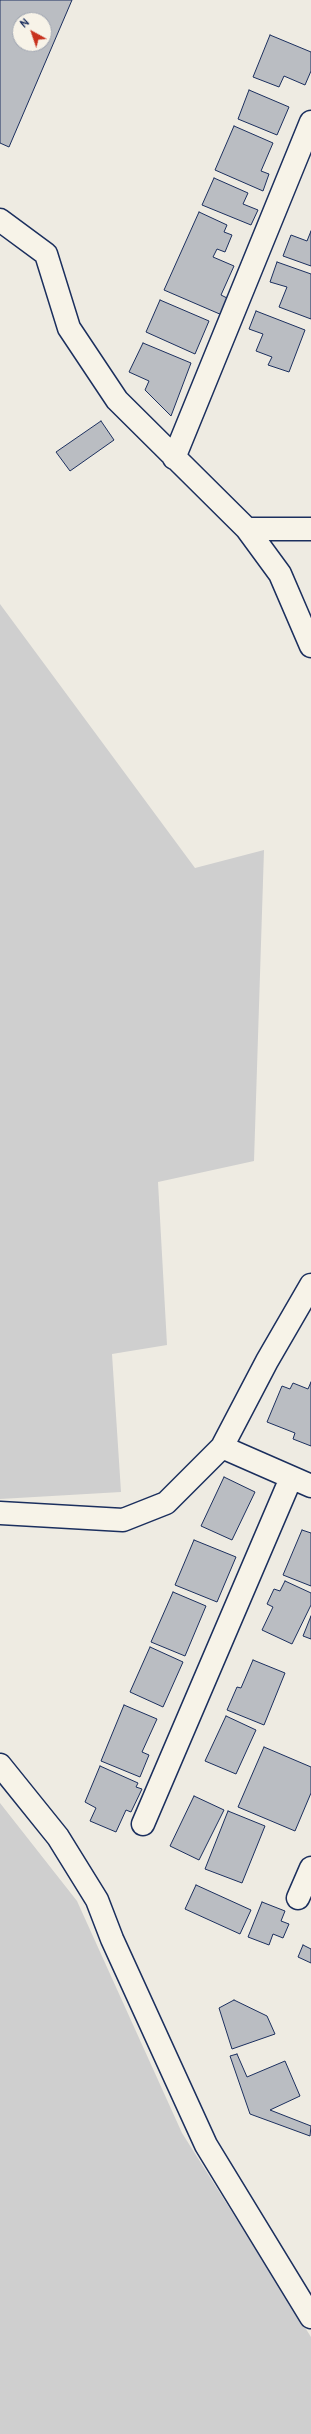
<!DOCTYPE html>
<html>
<head>
<meta charset="utf-8">
<style>
	body { margin:0 }
	#map { position:relative; width:311px; height:2434px; overflow:hidden; background:#eeebe2; font-family:Pangolin,sans-serif }
	canvas { display:block }
	.north { position:absolute; left:12px; top:12px; width:40px; height:40px; box-sizing:border-box; background:#f7f3e8; border:1px solid #9fa5b1; border-radius:50%; rotate:320deg; font-size:11px; font-weight:700; line-height:16px; text-align:center; color:#1b2f5e }
	.north::after { content:''; display:block; margin:auto; width:14px; height:18px; background:#c8321e; clip-path:polygon(50% 0,100% 100%,50% 72%,0 100%) }
</style>
</head>
<body>
<div id="map">
<canvas width="311" height="2434"></canvas>
<div class="north">N</div>
</div>
<script>
const ctx = document.querySelector('canvas').getContext('2d');
ctx.lineJoin = 'round';
function fill(path, color) { ctx.fillStyle = color; ctx.fill(path, 'evenodd'); }
const shape = rows => new Path2D(rows.map(r => 'M' + r).join(''));
function trace(path, color, width, dash) { ctx.strokeStyle = color; ctx.lineWidth = width; ctx.lineCap = dash ? 'butt' : 'round'; ctx.setLineDash(dash || []); ctx.stroke(path); }
fill(shape([
	[0,604,195,868,264,850,254,1161,158,1182,167,1345,112,1354,121,1492,0,1499],
	[0,1803,77,1901,182,2133,311,2337,311,2434,0,2434]
]), '#cfcfcf');
const building = shape([
	[0,0,72,0,9,147,0,143,0,0],
	[20,20,44,20,44,44,20,44,20,20],
	[270,35,311,52,311,71,305,85,284,76,279,87,253,77,270,35],
	[249,90,289,107,277,135,238,119,249,90],
	[234,126,273,143,261,171,269,174,263,191,215,170,234,126],
	[214,178,248,193,243,204,258,210,251,225,202,205,214,178],
	[199,212,227,225,224,232,232,235,225,252,217,249,213,257,234,266,221,295,229,299,222,315,164,290,199,212],
	[311,231,311,266,283,256,291,235,307,241,311,231],
	[277,262,311,274,311,319,279,307,287,287,270,282,277,262],
	[160,300,209,321,195,354,146,332,160,300],
	[256,311,305,330,289,372,268,365,272,357,256,351,263,334,249,329,256,311],
	[143,343,191,363,171,416,145,390,149,381,129,372,143,343],
	[101,421,114,440,70,471,56,452,101,421],
	[311,1382,311,1446,293,1439,295,1433,267,1422,282,1386,290,1389,293,1383,308,1389,311,1382],
	[224,1477,255,1492,232,1540,201,1526,224,1477],
	[302,1530,311,1533,311,1586,283,1575,302,1530],
	[194,1540,236,1557,217,1602,175,1585,194,1540],
	[285,1581,311,1593,311,1605,292,1644,262,1630,273,1607,267,1604,274,1589,280,1591,285,1581],
	[173,1592,206,1606,185,1656,151,1642,173,1592],
	[311,1616,311,1639,303,1636,311,1616],
	[150,1647,183,1662,163,1707,130,1692,150,1647],
	[253,1660,285,1673,264,1725,227,1710,237,1687,241,1688,253,1660],
	[124,1705,157,1719,142,1752,149,1755,140,1777,101,1761,124,1705],
	[226,1716,256,1730,236,1774,205,1761,226,1716],
	[264,1747,311,1767,311,1793,295,1831,238,1807,264,1747],
	[100,1766,138,1783,136,1787,142,1789,131,1812,126,1810,116,1832,90,1821,96,1808,85,1802,100,1766],
	[194,1796,224,1810,199,1860,170,1846,194,1796],
	[228,1811,265,1826,242,1883,205,1869,228,1811],
	[196,1885,251,1910,240,1934,185,1909,196,1885],
	[262,1902,285,1911,281,1921,289,1924,283,1938,273,1934,269,1945,248,1937,262,1902],
	[303,1945,311,1949,311,1963,298,1957,303,1945],
	[234,2000,267,2016,275,2034,232,2049,219,2008,234,2000],
	[237,2054,247,2077,285,2061,300,2096,270,2110,311,2126,310,2136,250,2114,230,2056,237,2054]
]);
fill(building, '#babdc2');
trace(building, '#1b2f5e', 1);
const minor = shape([
	[0,220,46,254,69,328,117,400,247,529,280,574,311,646],
	[174,458,311,122],
	[247,529,311,529],
	[222,1447,311,1486],
	[0,1513,123,1520,166,1503,222,1447,267,1361,311,1285],
	[0,1765,58,1837,97,1900,112,1939,206,2145,311,2317],
	[143,1824,291,1478],
	[298,1898,311,1868]
]);
trace(minor, '#1b2f5e', 25);
trace(minor, '#f7f3e8', 22);
</script>
</body>
</html>
